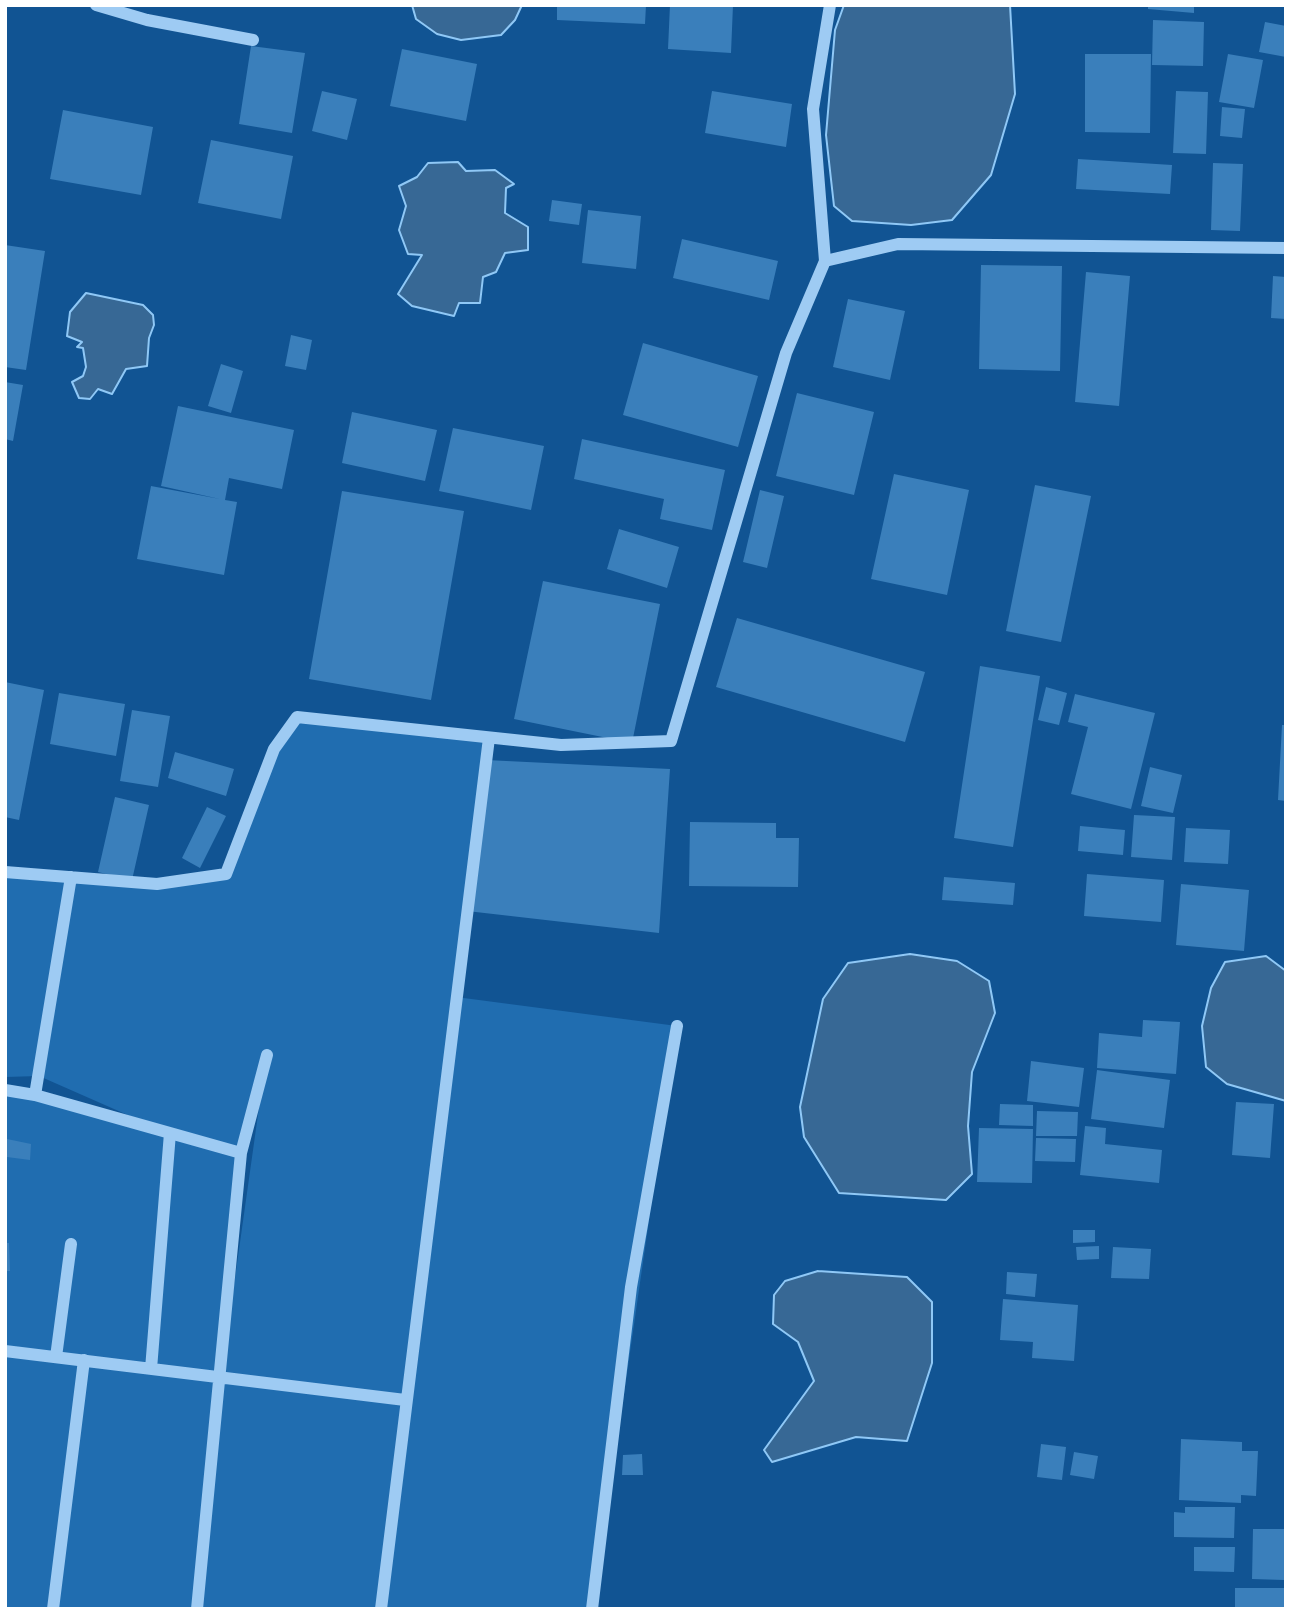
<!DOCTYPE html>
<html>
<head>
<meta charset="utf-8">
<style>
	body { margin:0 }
	#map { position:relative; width:1291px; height:1614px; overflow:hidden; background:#115493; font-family:Karla,sans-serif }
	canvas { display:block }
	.frame { position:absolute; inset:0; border:7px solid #fff; pointer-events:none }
</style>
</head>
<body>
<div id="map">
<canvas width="1291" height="1614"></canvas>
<div class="frame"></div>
</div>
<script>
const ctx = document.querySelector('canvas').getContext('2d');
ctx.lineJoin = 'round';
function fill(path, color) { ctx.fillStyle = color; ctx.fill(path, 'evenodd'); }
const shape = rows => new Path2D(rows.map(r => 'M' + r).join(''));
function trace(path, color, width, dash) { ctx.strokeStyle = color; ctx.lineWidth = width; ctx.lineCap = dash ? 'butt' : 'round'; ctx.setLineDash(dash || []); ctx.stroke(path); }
fill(shape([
	[297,717,489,738,456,997,677,1026,593,1609,5,1609,5,1090,164,1131,39,1076,5,1077,5,866,71,877,157,884,226,874,274,749],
	[265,1065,224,1356,241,1153]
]), '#206db0');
const water = shape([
	[412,5,522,5,515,20,501,35,461,40,437,34,416,19,412,5],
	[844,5,1010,5,1015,94,991,175,952,220,911,225,852,221,834,206,826,135,835,30,844,5],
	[458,162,466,171,495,170,514,184,506,188,505,213,528,227,528,250,505,253,496,272,483,277,480,303,459,303,454,316,412,306,398,294,422,255,408,254,399,230,406,206,399,186,417,177,428,163,458,162],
	[86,293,143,305,153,315,154,325,149,338,147,366,126,369,112,394,98,389,90,399,79,398,72,382,83,376,86,367,83,348,77,347,82,342,67,336,70,312,86,293],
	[910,954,957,961,989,981,995,1013,972,1072,968,1126,972,1174,946,1200,839,1193,804,1137,800,1107,823,999,848,963,910,954],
	[1266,956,1286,971,1286,1101,1227,1084,1206,1067,1202,1026,1211,988,1225,962,1266,956],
	[818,1271,907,1277,932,1302,932,1363,907,1441,856,1437,772,1462,764,1450,814,1381,798,1342,773,1324,774,1295,785,1281,818,1271]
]);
fill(water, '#376895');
trace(water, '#8fc8f6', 2);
fill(shape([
	[557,5,646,5,645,24,557,20],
	[670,5,733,5,731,53,668,49],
	[1148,5,1194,5,1194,13,1148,9],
	[1153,20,1204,22,1203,66,1152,65],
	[1265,22,1286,26,1286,57,1259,52],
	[251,46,305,53,292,133,239,124],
	[402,49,477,64,466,121,390,106],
	[1085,54,1151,54,1150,133,1085,132],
	[1228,54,1263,60,1254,108,1219,102],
	[322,91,357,99,347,140,312,131],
	[712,91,792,104,786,147,705,133],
	[1176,91,1208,92,1206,154,1173,153],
	[1222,107,1245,109,1242,138,1220,136],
	[63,110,153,127,141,195,50,179],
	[211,140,293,156,281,219,198,203],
	[1078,159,1172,165,1170,194,1076,189],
	[1213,163,1243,164,1240,231,1211,230],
	[552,200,582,204,579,225,549,221],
	[588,210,641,216,636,269,582,263],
	[682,239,778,261,769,300,673,278],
	[5,245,45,251,26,370,5,367],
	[981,265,1062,266,1060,371,979,369],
	[1086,272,1130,276,1119,406,1075,402],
	[1273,276,1286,277,1286,319,1271,318],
	[848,299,905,311,890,380,833,367],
	[291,335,312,340,306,370,285,366],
	[643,343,758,376,738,447,623,415],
	[221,364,243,371,231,413,208,406],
	[5,382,23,385,13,441,5,439],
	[797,393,874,412,854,495,776,476],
	[178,406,294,430,282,489,229,478,225,500,237,502,224,575,137,559,151,486,220,499,161,486],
	[352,412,437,430,425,481,342,463],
	[453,428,544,446,531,510,439,491],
	[582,439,725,470,712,530,660,519,664,499,574,479],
	[894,474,969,490,947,595,871,579],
	[1035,485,1091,496,1061,642,1006,631],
	[760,490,784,496,767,568,743,562],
	[342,491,464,511,431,700,309,679],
	[619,529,679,547,667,588,607,569],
	[543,581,660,604,632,743,514,719],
	[737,618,925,672,905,742,716,687],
	[980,666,1040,676,1013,847,954,838],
	[5,682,44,690,19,820,5,817],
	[1046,687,1067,693,1059,725,1038,720],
	[59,693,125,704,116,756,50,744],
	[1075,694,1155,713,1131,809,1071,794,1088,727,1068,722],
	[132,710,170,716,158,787,120,781],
	[1282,725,1286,725,1286,801,1278,800],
	[175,752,234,769,226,796,168,778],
	[486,760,670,769,659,933,467,911],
	[1150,767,1182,775,1173,813,1141,806],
	[115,797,149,805,132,880,98,872],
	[207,807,226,816,200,868,182,858],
	[1134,815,1175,817,1172,860,1131,857],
	[690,822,776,823,776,838,799,838,798,887,689,886],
	[1080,826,1125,830,1123,855,1078,851],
	[1186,828,1230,830,1228,864,1184,862],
	[1087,874,1164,880,1161,922,1084,916],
	[944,877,1015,883,1013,905,942,900],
	[1181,884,1249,890,1244,951,1176,945],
	[1143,1020,1180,1022,1176,1074,1097,1068,1099,1033,1142,1037],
	[1031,1061,1084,1068,1079,1107,1027,1101],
	[1097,1070,1170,1080,1164,1128,1091,1119],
	[1236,1102,1274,1104,1270,1158,1232,1155],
	[1000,1104,1033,1105,1033,1126,999,1125],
	[1037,1111,1078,1112,1077,1136,1036,1136],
	[1085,1126,1106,1128,1105,1144,1162,1150,1159,1183,1080,1175],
	[979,1128,1033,1129,1032,1183,977,1182],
	[1036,1138,1076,1139,1075,1162,1035,1161],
	[7,1139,31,1144,30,1160,7,1157],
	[1073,1230,1095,1230,1095,1242,1073,1243],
	[5,1243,9,1243,10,1271,5,1271],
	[1099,1246,1099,1259,1077,1260,1076,1247],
	[1113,1247,1151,1249,1149,1279,1111,1278],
	[1007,1272,1037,1274,1035,1297,1006,1294],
	[1003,1299,1078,1305,1074,1361,1032,1358,1033,1342,1000,1340],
	[1181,1439,1242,1442,1242,1451,1258,1451,1256,1496,1241,1495,1241,1503,1179,1500],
	[1041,1444,1066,1447,1062,1480,1037,1477],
	[1074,1452,1098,1456,1094,1479,1070,1475],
	[642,1454,643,1475,622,1475,623,1455],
	[1185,1507,1235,1507,1234,1538,1174,1537,1174,1512,1185,1513],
	[1253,1529,1285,1529,1284,1580,1252,1579],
	[1194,1547,1235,1547,1234,1572,1194,1571],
	[1235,1588,1286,1588,1286,1609,1235,1609]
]), '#3a7fbb');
trace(shape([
	[96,5,147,20,253,40],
	[825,261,813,109,830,5],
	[5,872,157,884,226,874,274,749,297,717,561,745,671,741,786,353,825,261,898,244,1286,248],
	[5,1090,35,1095,71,877],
	[35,1095,241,1153,197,1609],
	[241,1153,267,1055],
	[5,1351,405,1400],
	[56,1357,71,1244],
	[151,1369,170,1133],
	[53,1609,84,1360],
	[381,1609,489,738],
	[592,1609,631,1287,677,1026]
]), '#9ecbf3', 12);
</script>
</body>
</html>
